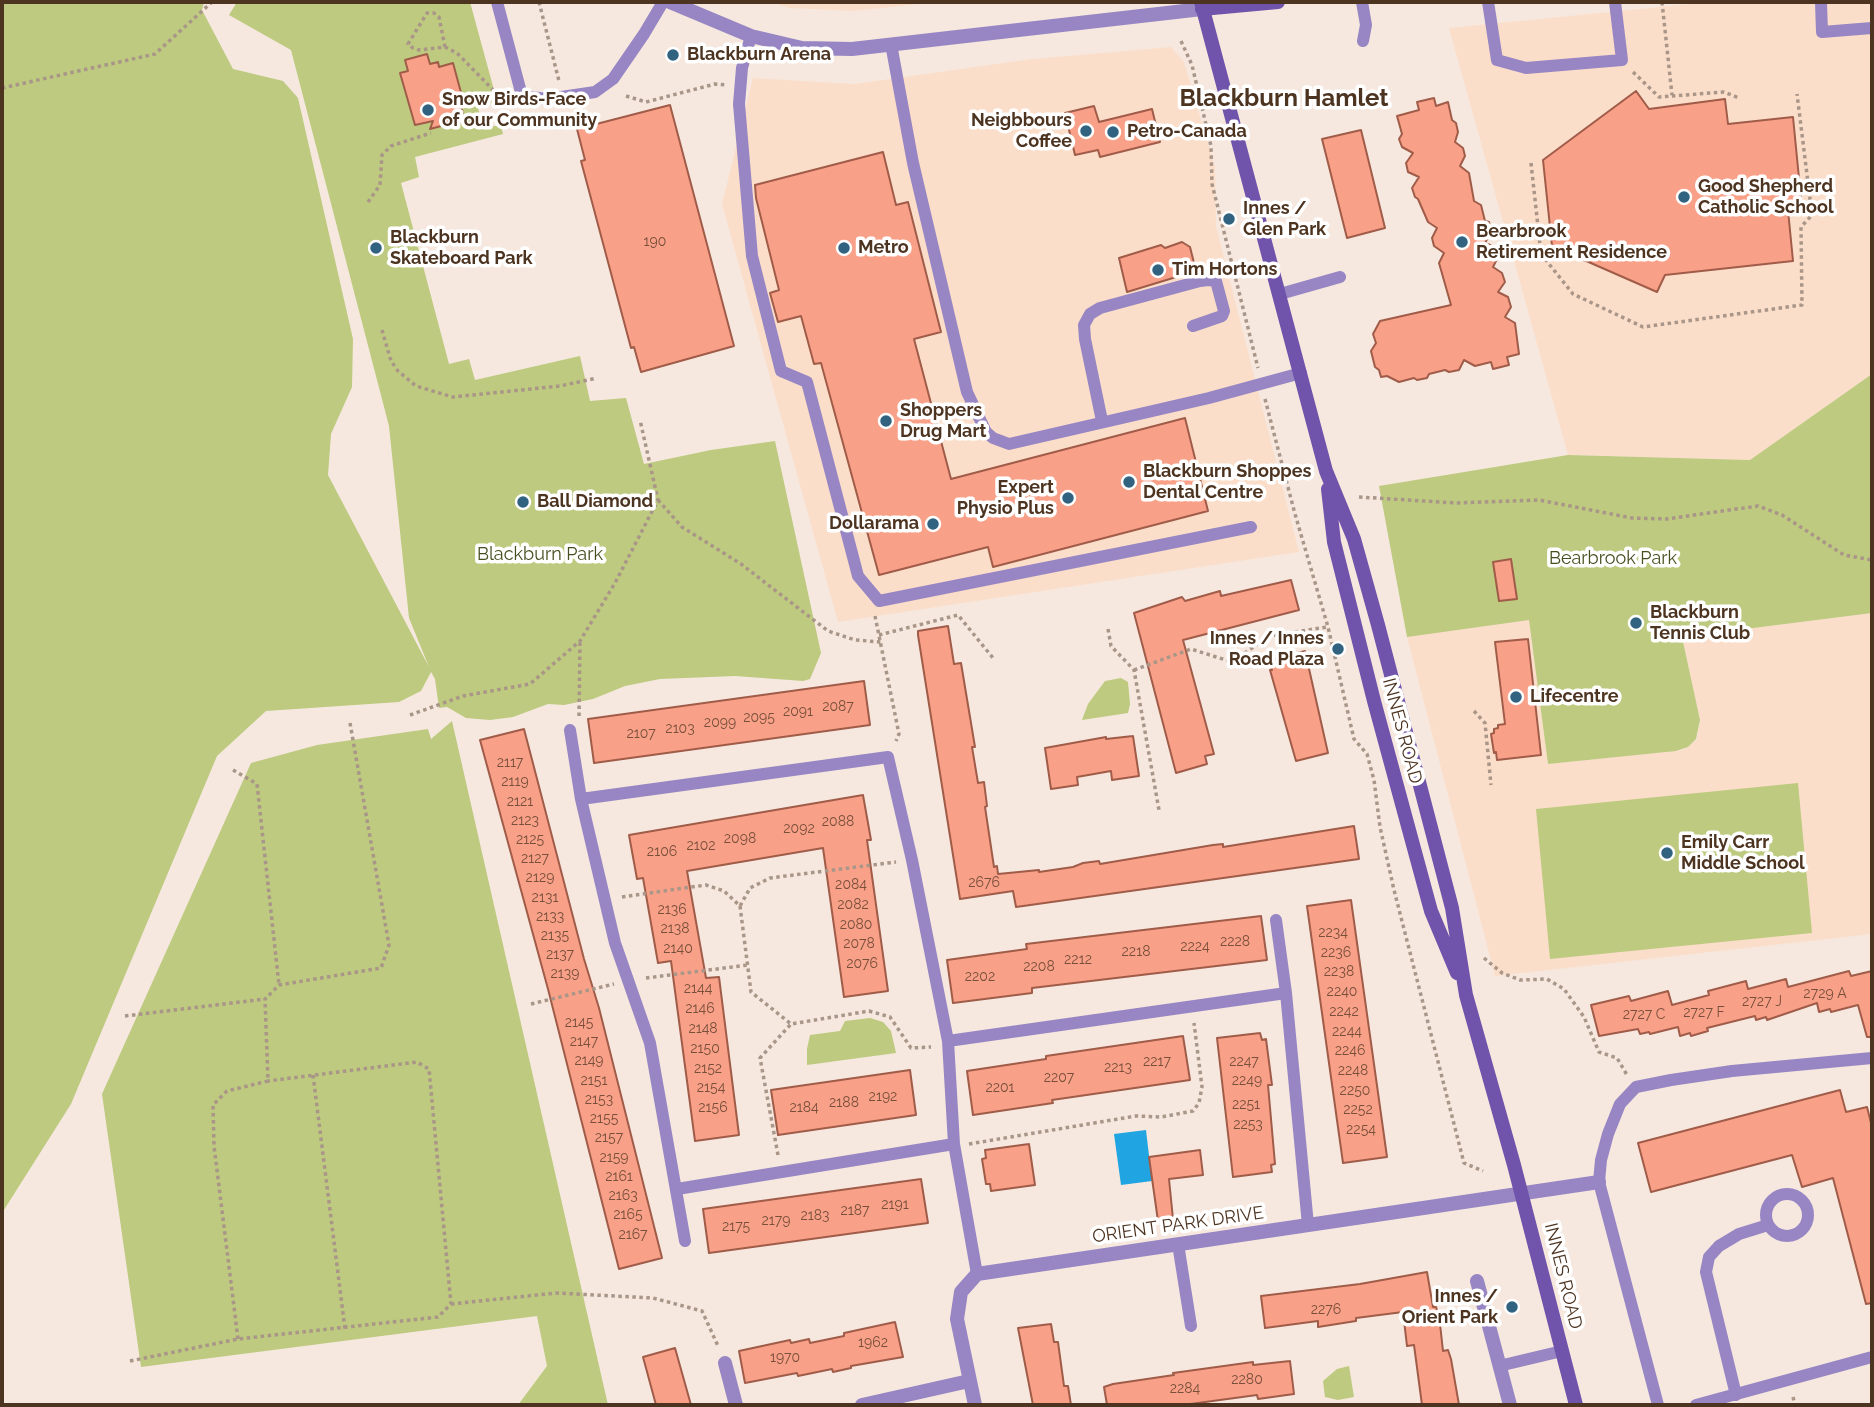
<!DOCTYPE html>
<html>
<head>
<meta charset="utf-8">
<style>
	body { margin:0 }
	#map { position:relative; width:1874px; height:1407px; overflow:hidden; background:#f6e8df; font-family:Raleway,sans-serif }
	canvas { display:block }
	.frame { position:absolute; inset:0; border:4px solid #4d3421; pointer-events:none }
</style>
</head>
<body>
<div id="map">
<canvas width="1874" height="1407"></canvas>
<div class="frame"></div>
</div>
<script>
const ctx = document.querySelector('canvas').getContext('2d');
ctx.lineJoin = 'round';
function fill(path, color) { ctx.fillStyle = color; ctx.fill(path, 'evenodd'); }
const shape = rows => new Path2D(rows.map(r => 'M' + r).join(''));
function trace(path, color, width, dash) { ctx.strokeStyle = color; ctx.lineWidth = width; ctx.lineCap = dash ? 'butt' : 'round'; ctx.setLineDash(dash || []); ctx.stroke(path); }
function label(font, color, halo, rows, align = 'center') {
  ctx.font = font + ' Raleway,sans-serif'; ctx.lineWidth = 7; ctx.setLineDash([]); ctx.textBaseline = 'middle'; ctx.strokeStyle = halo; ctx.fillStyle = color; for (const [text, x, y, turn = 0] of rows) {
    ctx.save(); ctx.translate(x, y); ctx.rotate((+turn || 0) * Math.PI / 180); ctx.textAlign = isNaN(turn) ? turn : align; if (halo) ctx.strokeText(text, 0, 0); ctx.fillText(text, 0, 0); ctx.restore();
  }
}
fill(shape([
	[772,2,938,2,854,11,789,8],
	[1709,2,1872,2,1872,374,1750,460,1568,455,1449,28],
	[1171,47,1184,62,1215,167,1216,226,1299,552,838,622,722,204,753,78,854,84,1032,59],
	[1872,613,1872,934,1495,976,1407,637,1529,619,1548,764,1682,750,1688,747,1697,739,1700,720,1682,637]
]), '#fbdeca');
fill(shape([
	[2,2,204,2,202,10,233,69,283,81,298,98,353,339,352,387,331,434,328,475,429,667,409,618,389,426,291,50,229,15,237,2,470,2,497,101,478,107,482,128,501,125,503,134,415,157,419,177,401,183,449,364,469,359,475,380,580,356,590,401,626,398,644,464,711,450,775,441,821,653,810,679,803,681,735,676,660,679,625,686,593,699,564,705,548,704,513,717,490,720,466,718,447,707,439,708,435,679,431,672,421,691,399,702,266,711,217,756,71,1104,2,1213],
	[1872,374,1872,613,1682,637,1700,720,1696,739,1688,747,1676,751,1548,764,1529,620,1407,637,1379,486,1568,455,1750,460],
	[1121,678,1128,682,1130,704,1128,713,1082,720,1088,704,1105,681],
	[452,721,608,1405,518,1405,547,1366,537,1316,141,1367,102,1094,251,763,317,745,428,729,431,739],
	[1798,783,1812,933,1550,959,1536,809],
	[870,1018,883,1022,891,1031,896,1053,807,1065,807,1049,810,1035,840,1031,845,1021],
	[1349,1366,1354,1397,1338,1400,1325,1397,1323,1381,1337,1369]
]), '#bdca7f');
fill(shape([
	[1146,1130,1152,1181,1121,1185,1114,1134]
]), '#20a4e2');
const building = shape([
	[427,54,430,64,438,62,439,67,453,63,463,100,459,100,463,113,458,114,460,121,430,129,433,121,415,125,400,73,408,71,405,60,427,54],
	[1636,91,1649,109,1725,99,1728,124,1793,117,1802,209,1788,210,1793,261,1665,275,1657,292,1552,246,1543,160,1636,91],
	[1434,98,1436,106,1448,102,1452,120,1456,123,1458,132,1455,142,1463,148,1465,156,1460,166,1469,173,1474,201,1481,205,1485,221,1489,222,1491,232,1485,243,1495,247,1498,257,1493,267,1502,273,1505,282,1498,292,1508,297,1511,307,1505,317,1515,323,1519,354,1507,357,1509,365,1493,369,1491,362,1475,366,1464,360,1459,370,1449,372,1445,370,1429,374,1427,378,1417,380,1414,378,1399,382,1387,376,1381,377,1379,370,1375,367,1371,351,1376,343,1373,334,1380,321,1451,305,1439,263,1444,253,1434,246,1432,238,1437,228,1428,222,1418,199,1415,197,1412,188,1419,177,1408,172,1406,163,1413,153,1402,147,1399,139,1402,134,1397,116,1419,110,1417,102,1434,98],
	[670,105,734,346,641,372,634,347,631,348,581,161,585,160,577,129,670,105],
	[1094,106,1099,122,1152,109,1160,142,1100,157,1098,150,1075,155,1065,113,1094,106],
	[1361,130,1385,228,1347,238,1322,139,1361,130],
	[883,152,896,205,908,202,941,332,914,339,951,479,1185,418,1208,511,993,567,988,547,879,575,821,363,814,364,801,316,778,322,770,293,779,290,756,198,755,185,883,152],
	[1182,242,1190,247,1196,271,1127,292,1119,258,1161,245,1165,248,1182,242],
	[1511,559,1517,599,1499,601,1493,562,1511,559],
	[1291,580,1299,610,1183,640,1214,754,1205,756,1207,764,1176,773,1134,613,1182,597,1185,601,1220,591,1221,596,1291,580],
	[948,626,954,664,961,663,975,747,972,747,978,783,984,782,987,806,985,807,994,867,997,866,998,874,1039,870,1039,872,1073,867,1083,863,1099,861,1100,864,1213,845,1223,844,1223,847,1354,826,1359,859,1016,907,1013,891,960,899,918,635,918,631,948,626],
	[1528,639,1541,755,1497,760,1496,752,1494,753,1491,734,1494,733,1494,729,1498,728,1498,725,1505,724,1495,642,1528,639],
	[1305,651,1328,753,1296,761,1270,670,1272,670,1270,660,1305,651],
	[864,681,870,725,594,763,588,719,864,681],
	[524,729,584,959,599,1008,662,1258,619,1269,548,989,480,740,524,729],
	[1133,736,1139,776,1112,780,1111,771,1077,777,1078,785,1051,789,1045,748,1106,737,1106,739,1133,736],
	[863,795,871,840,867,840,888,991,844,997,823,848,687,871,706,978,719,977,739,1135,695,1141,671,961,658,963,643,878,637,879,629,835,863,795],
	[1351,900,1387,1157,1343,1163,1307,906,1351,900],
	[1261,916,1267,960,1032,988,1032,993,953,1003,947,960,1027,949,1026,944,1261,916],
	[1849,971,1851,976,1872,971,1872,1037,1867,1037,1858,1005,1831,1012,1830,1009,1819,1012,1817,1003,1767,1020,1766,1017,1756,1020,1755,1016,1707,1028,1708,1031,1691,1036,1690,1033,1680,1036,1678,1027,1650,1034,1649,1032,1640,1034,1638,1029,1599,1036,1591,1005,1629,996,1631,1001,1668,991,1672,1005,1709,995,1708,991,1746,981,1748,989,1786,979,1788,987,1849,971],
	[1260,1033,1262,1040,1266,1039,1272,1085,1268,1085,1275,1164,1271,1165,1272,1172,1233,1177,1217,1038,1260,1033],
	[1183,1036,1190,1080,1052,1100,1053,1103,973,1115,967,1071,1046,1059,1046,1056,1183,1036],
	[910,1070,916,1115,778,1135,771,1090,910,1070],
	[1840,1090,1846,1112,1867,1107,1872,1127,1872,1303,1866,1304,1833,1178,1802,1187,1792,1155,1651,1192,1638,1143,1840,1090],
	[1029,1144,1035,1185,991,1191,990,1184,986,1184,982,1159,986,1158,985,1150,1029,1144],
	[1200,1150,1203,1175,1169,1179,1173,1219,1158,1221,1149,1157,1200,1150],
	[921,1179,928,1223,709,1253,703,1209,921,1179],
	[1427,1272,1433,1307,1436,1307,1439,1315,1443,1351,1448,1350,1451,1359,1459,1405,1422,1405,1414,1345,1407,1346,1403,1312,1356,1318,1356,1321,1318,1327,1318,1321,1265,1328,1261,1296,1360,1284,1427,1272],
	[895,1322,903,1357,851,1366,851,1368,833,1372,832,1369,798,1376,797,1373,745,1383,739,1351,790,1340,791,1343,809,1339,810,1343,844,1336,844,1333,895,1322],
	[1051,1324,1054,1342,1058,1342,1064,1386,1068,1386,1071,1405,1033,1405,1018,1328,1051,1324],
	[675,1348,691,1405,656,1405,643,1357,675,1348],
	[1290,1361,1294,1394,1258,1399,1257,1395,1183,1405,1107,1405,1104,1387,1113,1384,1174,1375,1173,1373,1253,1362,1253,1365,1290,1361]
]);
fill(building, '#f9a188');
trace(building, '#a05c49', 2);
trace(shape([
	[539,2,559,81],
	[1662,2,1672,95],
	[1181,41,1192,65,1211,146,1212,184,1258,368],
	[445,47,439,17,434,13,427,13,408,44,413,48,419,50,445,47,457,53,497,94],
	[1633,72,1659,97,1724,92,1739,98],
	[2,88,155,54,212,2],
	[626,96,646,102,715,84,726,85],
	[1531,163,1541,254,1573,294,1643,327,1802,305,1801,227,1812,215,1797,94],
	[368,202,380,185,382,155,391,146,431,133],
	[382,330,391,361,398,371,416,386,453,397,560,386,597,378],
	[1265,399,1295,514,1328,627,1354,739,1367,754,1374,780,1380,827,1394,890,1464,1163,1483,1171],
	[1359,497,1456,503,1539,500,1632,518,1666,519,1758,506,1782,515,1844,555,1872,560],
	[658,500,682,527,741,564,828,631,855,640,881,642],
	[875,616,899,734,896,741],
	[1108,629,1111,646,1134,670,1159,810],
	[879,635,958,615,993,658],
	[1134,670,1191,649,1232,662,1269,636,1327,627],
	[1474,711,1485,723,1491,785],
	[410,715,463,696,530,684,580,641,615,583,658,500,640,420],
	[579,716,580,641],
	[233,770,257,784,279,985],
	[622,897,706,885,724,891,740,906,750,888,770,878,896,862],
	[740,906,751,992,791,1024,869,1011,890,1017,911,1048,931,1047],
	[1484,958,1502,973,1520,980,1547,979,1564,989,1584,1017,1599,1052,1617,1058,1627,1075],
	[646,978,748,965],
	[531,1004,614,984],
	[125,1016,265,999],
	[313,1075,345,1329],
	[969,1144,1136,1116,1161,1117,1193,1111,1199,1103,1202,1087,1194,1023],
	[778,1155,760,1058,791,1024],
	[451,1304,556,1293,653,1298,702,1311,718,1346],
	[238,1339,214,1146,213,1105,227,1091,268,1081,265,999,279,985,381,968,389,945,350,723],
	[130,1361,238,1339,438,1317,451,1304,429,1069,417,1062,268,1081],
	[1793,1397,1795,1405]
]), '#a99688', 3.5, [3.5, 3.5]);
trace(shape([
	[497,2,522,96,548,99,595,92,613,79,644,34,663,2],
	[1362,2,1366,25,1363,41],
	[1488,2,1497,60,1526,68,1622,60,1615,2],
	[1821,2,1822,32,1872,28],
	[751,36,742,68,739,104,752,256,781,371,807,382,858,576,879,601,1251,527],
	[891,44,913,163,967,392,986,432,993,438,1009,444,1209,398,1301,373],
	[1280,294,1340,277],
	[1102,421,1085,339,1084,325,1090,314,1100,308,1200,281,1208,280,1216,281,1224,311,1222,316,1193,326],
	[570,730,581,799,615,943,650,1043,685,1241],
	[581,799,888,757,912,860,948,1041,954,1144,977,1274],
	[1276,920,1286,993,1308,1225],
	[948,1041,1286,993],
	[677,1189,954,1144],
	'1766 1215a21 21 0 1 1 42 0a21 21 0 1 1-42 0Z',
	[1178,1244,1191,1326],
	[1499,1366,1562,1351],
	[1736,1395,1706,1272,1709,1257,1719,1246,1739,1234,1768,1225],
	[1658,1405,1599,1182,1601,1160,1608,1134,1620,1104,1636,1087,1671,1080,1732,1071,1872,1058],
	[1696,1405,1872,1357]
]), '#9786c3', 12);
trace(shape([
	[670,2,751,36,802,48,852,49,1202,9],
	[1477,1281,1510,1405],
	[725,1363,736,1405],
	[862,1405,969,1381],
	[975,1405,957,1319,961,1292,977,1274,1599,1182]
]), '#9786c3', 14);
trace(shape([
	[1201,2,1326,471,1354,539,1378,625,1452,908,1466,995,1514,1165,1576,1405],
	[1202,9,1278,2],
	[1328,489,1334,542,1374,701,1431,911,1457,973]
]), '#7054ab', 14);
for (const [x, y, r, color] of [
	[673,55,7,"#316381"],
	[428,110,7,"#316381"],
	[1086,131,7,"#316381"],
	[1113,132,7,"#316381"],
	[1684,197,7,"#316381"],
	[1229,219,7,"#316381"],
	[1462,242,7,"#316381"],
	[376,248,7,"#316381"],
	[844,248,7,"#316381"],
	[1158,270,7,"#316381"],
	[886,421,7,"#316381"],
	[1129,482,7,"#316381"],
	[1068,498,7,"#316381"],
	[523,502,7,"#316381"],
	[933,524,7,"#316381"],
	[1636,623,7,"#316381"],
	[1338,649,7,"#316381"],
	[1516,697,7,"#316381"],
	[1667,853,7,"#316381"],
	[1512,1307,7,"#316381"]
]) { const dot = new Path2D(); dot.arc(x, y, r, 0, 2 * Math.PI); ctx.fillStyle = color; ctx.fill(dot); trace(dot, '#fff', 2.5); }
label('14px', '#784f3b', null, [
	["190",655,242],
	["2087",838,707],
	["2091",798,712],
	["2095",759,718],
	["2099",720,723],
	["2103",680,729],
	["2107",641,734],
	["2117",510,763],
	["2119",515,782],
	["2121",520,802],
	["2123",525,821],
	["2088",838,822],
	["2092",799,829],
	["2098",740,839],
	["2125",530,840],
	["2102",701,846],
	["2106",662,852],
	["2127",535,859],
	["2129",540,878],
	["2676",984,883],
	["2084",851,885],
	["2131",545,898],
	["2082",853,905],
	["2136",672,910],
	["2133",550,917],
	["2080",856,925],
	["2138",675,929],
	["2234",1333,933],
	["2135",555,936],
	["2228",1235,942],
	["2078",859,944],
	["2224",1195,947],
	["2140",678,949],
	["2218",1136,952],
	["2236",1336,953],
	["2137",560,955],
	["2212",1078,960],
	["2076",862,964],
	["2208",1039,967],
	["2238",1339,972],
	["2139",565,974],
	["2202",980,977],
	["2144",698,989],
	["2240",1342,992],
	["2729 A",1825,994],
	["2727 J",1762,1002],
	["2146",700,1009],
	["2242",1344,1012],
	["2727 F",1704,1013],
	["2727 C",1644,1015],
	["2145",579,1023],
	["2148",703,1029],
	["2244",1347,1032],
	["2147",584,1042],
	["2150",705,1049],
	["2246",1350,1051],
	["2149",589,1061],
	["2217",1157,1062],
	["2247",1244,1062],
	["2213",1118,1068],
	["2152",708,1069],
	["2248",1353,1071],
	["2207",1059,1078],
	["2151",594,1081],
	["2249",1247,1081],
	["2154",711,1088],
	["2201",1000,1088],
	["2250",1355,1091],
	["2192",883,1097],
	["2153",599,1100],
	["2188",844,1103],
	["2251",1246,1105],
	["2156",713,1108],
	["2184",804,1108],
	["2252",1358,1110],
	["2155",604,1119],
	["2253",1248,1125],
	["2254",1361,1130],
	["2157",609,1138],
	["2159",614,1158],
	["2161",619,1177],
	["2163",623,1196],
	["2191",895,1205],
	["2187",855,1211],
	["2165",628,1215],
	["2183",815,1216],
	["2179",776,1221],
	["2175",736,1227],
	["2167",633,1235],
	["2276",1326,1310],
	["1962",873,1343],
	["1970",785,1358],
	["2280",1247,1380],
	["2284",1185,1389]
]);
label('bold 18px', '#4d3421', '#fff', [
	["Blackburn Arena",687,55],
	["Snow Birds-Face",442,100],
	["of our Community",442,121],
	["Neigbbours",1072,121,"right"],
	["Coffee",1072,142,"right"],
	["Petro-Canada",1127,132],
	["Good Shepherd",1698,187],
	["Catholic School",1698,208],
	["Innes /",1243,209],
	["Glen Park",1243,230],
	["Bearbrook",1476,232],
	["Retirement Residence",1476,253],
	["Blackburn",390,238],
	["Skateboard Park",390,259],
	["Metro",858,248],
	["Tim Hortons",1172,270],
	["Shoppers",900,411],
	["Drug Mart",900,432],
	["Blackburn Shoppes",1143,472],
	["Dental Centre",1143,493],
	["Expert",1054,488,"right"],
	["Physio Plus",1054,509,"right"],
	["Ball Diamond",537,502],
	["Dollarama",919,524,"right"],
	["Blackburn",1650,613],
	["Tennis Club",1650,634],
	["Innes / Innes",1324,639,"right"],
	["Road Plaza",1324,660,"right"],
	["Lifecentre",1530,697],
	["Emily Carr",1681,843],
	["Middle School",1681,864],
	["Innes /",1498,1297,"right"],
	["Orient Park",1498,1318,"right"]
], 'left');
label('18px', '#484e20', '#fff', [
	["Blackburn Park",540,555],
	["Bearbrook Park",1613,559]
]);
label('18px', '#4d3421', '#fff', [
	["INNES ROAD",1402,731,75],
	["ORIENT PARK DRIVE",1178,1225,-8],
	["INNES ROAD",1563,1276,76]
]);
label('bold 24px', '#4d3421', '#fff', [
	["Blackburn Hamlet",1284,99]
]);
</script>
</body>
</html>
